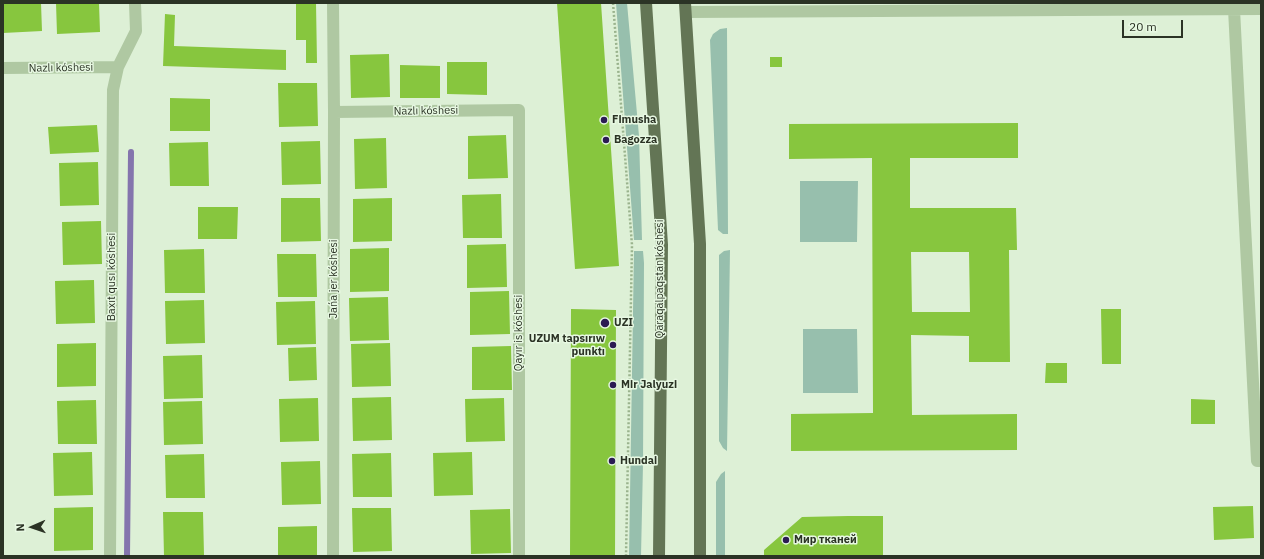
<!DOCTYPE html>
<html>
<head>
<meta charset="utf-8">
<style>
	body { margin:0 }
	#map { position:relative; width:1264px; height:559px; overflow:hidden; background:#ddf0d6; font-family:"IBM Plex Sans",sans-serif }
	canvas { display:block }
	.frame { position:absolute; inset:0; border:4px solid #2b3325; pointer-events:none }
	.north { position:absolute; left:12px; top:507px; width:40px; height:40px; -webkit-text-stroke:3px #e7f8e2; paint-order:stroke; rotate:268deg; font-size:11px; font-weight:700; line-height:16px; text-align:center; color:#2b3325 }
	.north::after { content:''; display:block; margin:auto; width:14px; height:18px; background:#2b3325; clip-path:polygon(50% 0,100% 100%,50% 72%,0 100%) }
	.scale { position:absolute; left:1122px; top:20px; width:61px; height:18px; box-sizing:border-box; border:2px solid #2b3325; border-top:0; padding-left:5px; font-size:12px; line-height:14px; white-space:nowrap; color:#2b3325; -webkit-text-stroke:3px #e7f8e2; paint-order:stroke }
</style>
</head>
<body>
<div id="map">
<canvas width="1264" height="559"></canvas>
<div class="frame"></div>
<div class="north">N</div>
<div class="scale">20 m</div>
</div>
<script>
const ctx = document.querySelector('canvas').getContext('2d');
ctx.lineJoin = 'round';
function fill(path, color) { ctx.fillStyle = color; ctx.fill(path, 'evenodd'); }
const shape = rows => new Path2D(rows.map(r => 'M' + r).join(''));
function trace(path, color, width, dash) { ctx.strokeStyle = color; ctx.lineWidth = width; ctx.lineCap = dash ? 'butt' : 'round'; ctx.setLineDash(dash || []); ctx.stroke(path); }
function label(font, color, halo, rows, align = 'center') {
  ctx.font = font + ' "IBM Plex Sans",sans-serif'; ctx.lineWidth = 3; ctx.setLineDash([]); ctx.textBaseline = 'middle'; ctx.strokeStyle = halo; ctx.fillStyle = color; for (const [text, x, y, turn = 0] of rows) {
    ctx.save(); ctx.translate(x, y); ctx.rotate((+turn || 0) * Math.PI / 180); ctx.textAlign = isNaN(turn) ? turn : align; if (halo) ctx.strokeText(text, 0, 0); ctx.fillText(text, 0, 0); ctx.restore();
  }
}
fill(shape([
	[616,3,627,3,639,136,642,240,634,240],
	[727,28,728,234,723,234,718,230,710,40,713,34,720,29],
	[800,181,858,181,857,242,800,242],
	[730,250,727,451,723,448,719,441,719,255,724,251],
	[634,251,643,251,644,263,643,464,641,556,629,556],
	[803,329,857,329,858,393,803,393],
	[725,471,725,556,716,556,716,482,721,474]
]), '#97bfad');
trace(shape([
	[127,556,131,152]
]), '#8475ad', 6);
fill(shape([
	[3,3,41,3,42,31,3,33],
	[56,3,99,3,100,32,57,34],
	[296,3,316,3,317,63,306,63,306,40,296,40],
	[557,3,601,3,619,266,575,269],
	[165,14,175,15,174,46,286,50,286,70,163,66],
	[389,54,390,97,351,98,350,55],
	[770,57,782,57,782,67,770,67],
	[447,62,487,62,487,95,447,94],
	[400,65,440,66,440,98,400,98],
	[278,83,317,83,318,126,279,127],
	[170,98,210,99,210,131,170,131],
	[1018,123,1018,158,910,158,910,208,1016,208,1017,250,1009,250,1010,362,969,362,969,336,911,335,912,415,1017,414,1017,450,791,451,791,414,873,413,872,158,789,159,789,124],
	[911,252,969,252,970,312,912,312],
	[97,125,99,152,50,154,48,127],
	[506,135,508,178,468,179,468,136],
	[386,138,387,188,355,189,354,139],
	[320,141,321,184,282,185,281,142],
	[208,142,209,186,170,186,169,143],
	[98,162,99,205,60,206,59,163],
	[501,194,502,238,463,238,462,195],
	[281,198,320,198,321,241,281,242],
	[392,198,392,241,353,242,353,199],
	[198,207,238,207,237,239,198,239],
	[101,221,102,264,63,265,62,222],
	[506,244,507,287,467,288,467,245],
	[389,248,389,291,350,292,350,249],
	[204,249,205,293,165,293,164,250],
	[277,254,316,254,317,297,278,297],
	[94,280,95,323,56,324,55,281],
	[509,291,510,334,470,335,470,292],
	[388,297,389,340,350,341,349,298],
	[204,300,205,343,166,344,165,301],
	[315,301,316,344,277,345,276,302],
	[571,309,616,310,615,556,570,556],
	[1101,309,1121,309,1121,364,1102,364],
	[96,343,96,386,57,387,57,344],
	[390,343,391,386,352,387,351,344],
	[511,346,512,390,472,390,472,347],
	[316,347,317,380,289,381,288,348],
	[202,355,203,398,164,399,163,356],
	[1046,363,1067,363,1067,383,1045,383],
	[391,397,392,440,353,441,352,398],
	[318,398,319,441,280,442,279,399],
	[504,398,505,441,466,442,465,399],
	[1191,399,1215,400,1215,424,1191,424],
	[96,400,97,444,58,444,57,401],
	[202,401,203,444,164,445,163,402],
	[92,452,93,495,54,496,53,453],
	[472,452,473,495,434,496,433,453],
	[391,453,392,497,353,497,352,454],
	[204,454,205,498,166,498,165,455],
	[320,461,321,504,282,505,281,462],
	[1253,506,1254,538,1214,540,1213,507],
	[93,507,93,550,54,551,54,508],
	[352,508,391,508,392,551,353,552],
	[510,509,511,553,471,554,470,510],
	[163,512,203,512,204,555,164,556],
	[848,516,883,516,883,556,764,556,764,550,802,517],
	[317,526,317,556,278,556,278,527]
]), '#87c63e');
trace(shape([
	[613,3,632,245,626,556]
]), '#9ab38d', 2.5, [2, 2]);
trace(shape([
	[1234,9,1257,461,1261,461],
	[686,12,1261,9],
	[3,68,118,67],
	[334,112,519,110,519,556],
	[110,556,113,90,118,67,136,31,135,3],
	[333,556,334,112,333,3]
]), '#afc8a2', 12);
trace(shape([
	[646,3,662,245,659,556],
	[685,3,700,244,700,556]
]), '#637555', 12);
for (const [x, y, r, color] of [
	[604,120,4,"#2b1b53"],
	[606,140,4,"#2b1b53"],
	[605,323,5,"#2b1b53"],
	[613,345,4,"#2b1b53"],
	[613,385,4,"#2b1b53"],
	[612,461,4,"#2b1b53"],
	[786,540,4,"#2b1b53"]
]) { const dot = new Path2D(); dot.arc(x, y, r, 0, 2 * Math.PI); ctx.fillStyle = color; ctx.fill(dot); trace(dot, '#e7f8e2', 1.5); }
label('11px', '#2b3325', '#e7f8e2', [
	["Nazlı kóshesi",61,68,-1],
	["Nazlı kóshesi",426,111,-1],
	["Baxıt qusı kóshesi",112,277,-90],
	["Jańa jer kóshesi",334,279,-90],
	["Qaraqalpaqstan kóshesi",660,279,-90],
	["Qayır is kóshesi",519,333,-90]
]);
label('bold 11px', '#2b3325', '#e7f8e2', [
	["Fimusha",612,120],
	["Bagozza",614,140],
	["UZI",614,323],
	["UZUM tapsırıw",605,339,"right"],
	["punktı",605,352,"right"],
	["Mir Jalyuzi",621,385],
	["Hundai",620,461],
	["Мир тканей",794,540]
], 'left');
</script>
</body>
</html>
